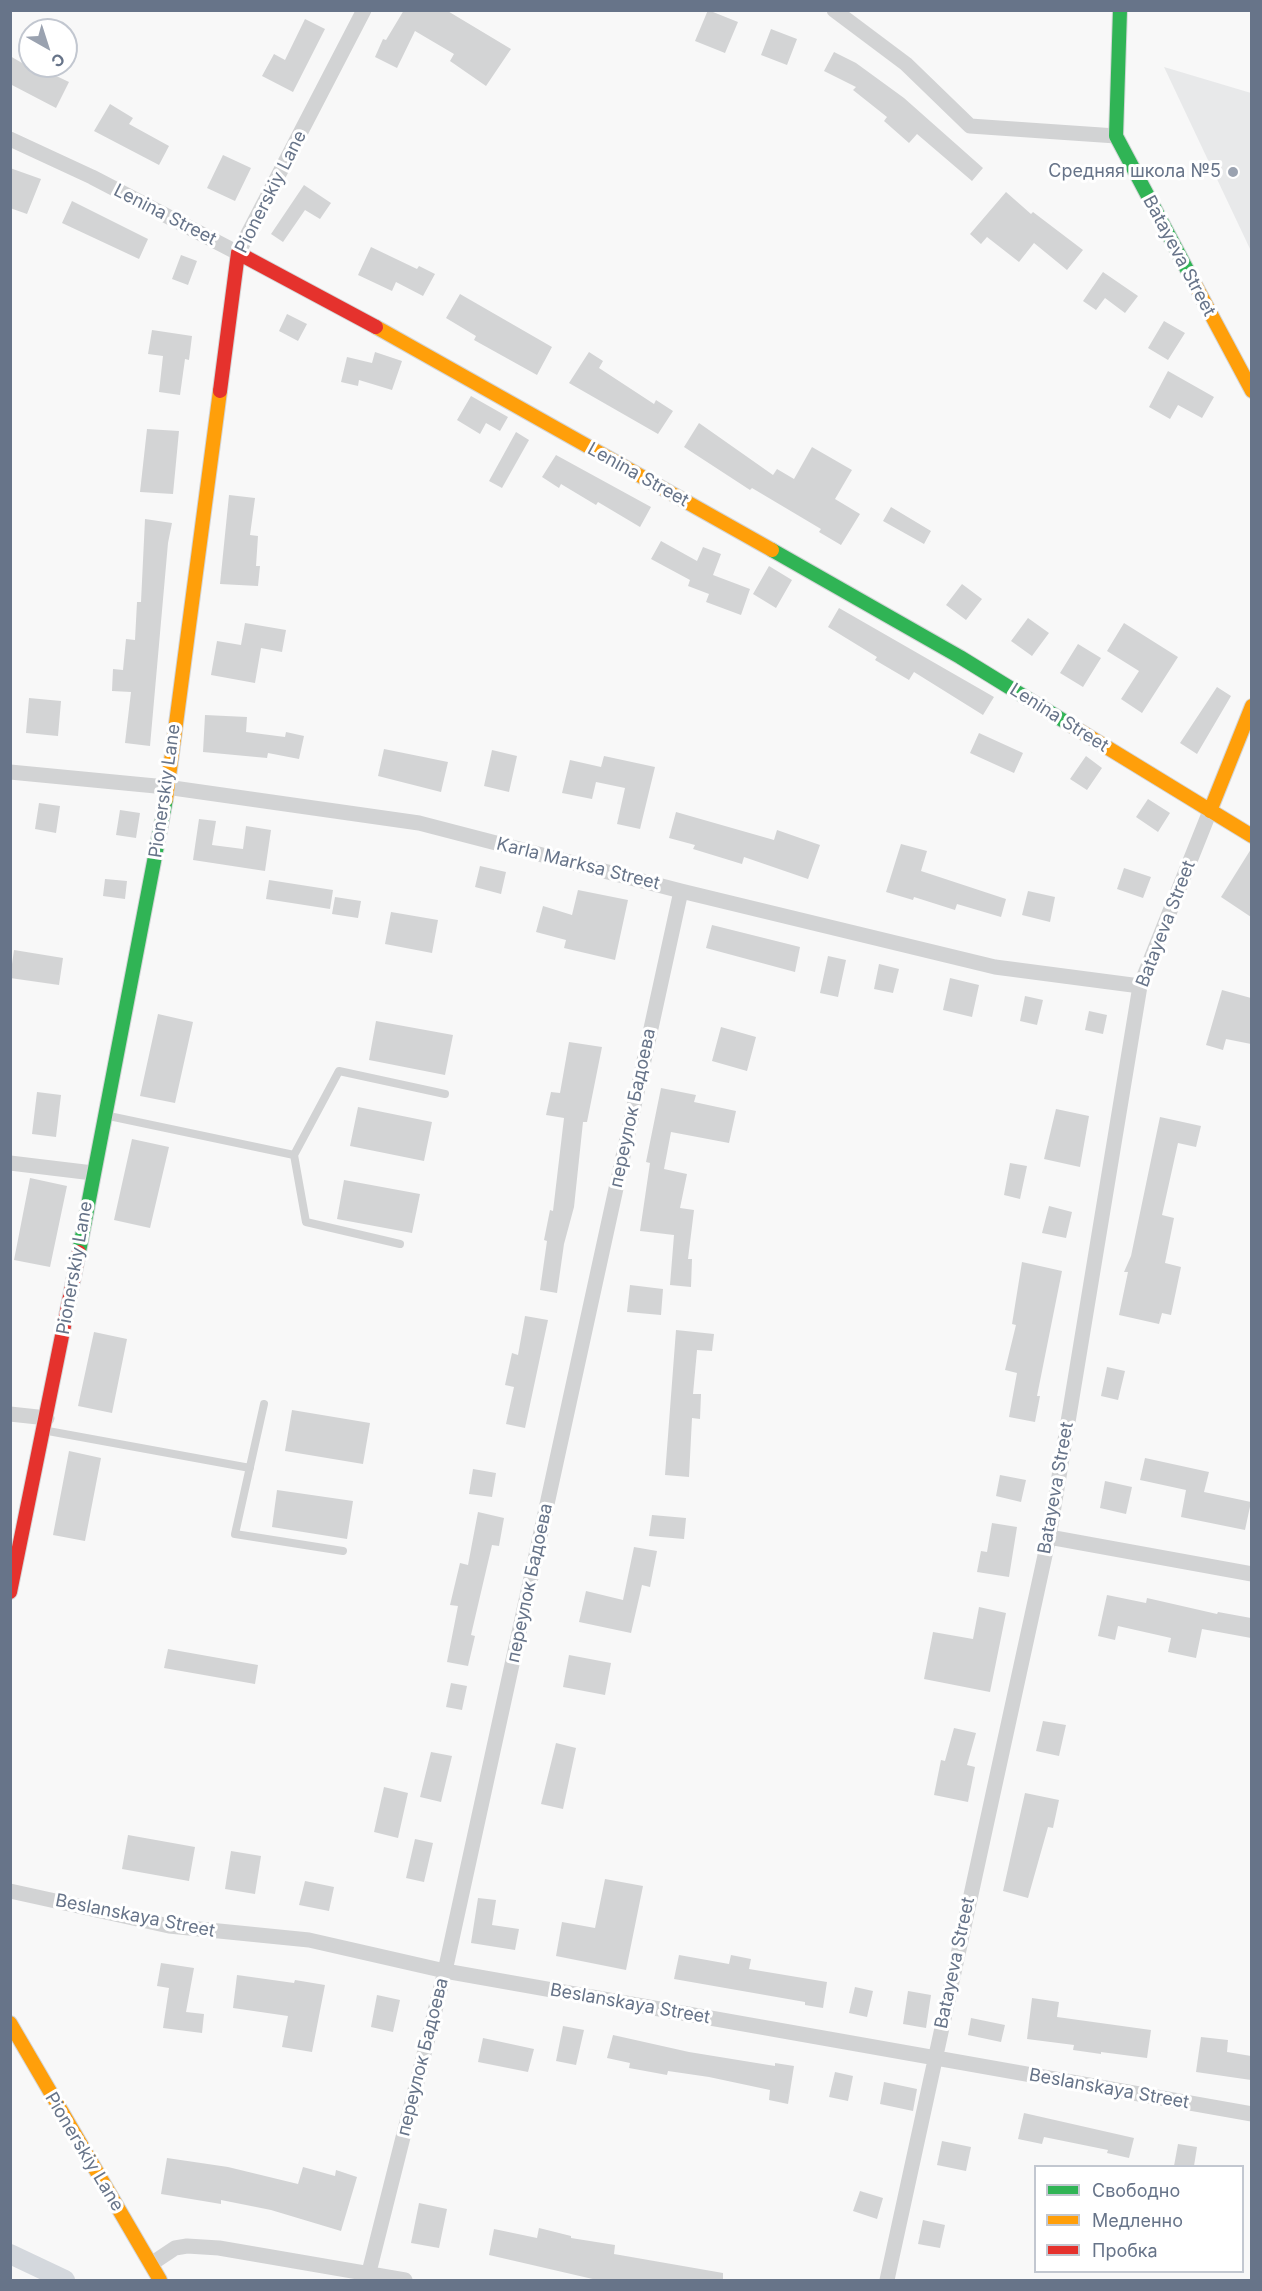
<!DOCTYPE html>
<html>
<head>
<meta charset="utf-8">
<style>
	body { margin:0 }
	#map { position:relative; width:1262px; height:2291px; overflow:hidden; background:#f8f8f8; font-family:Inter,sans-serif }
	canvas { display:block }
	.frame { position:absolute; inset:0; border:12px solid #677489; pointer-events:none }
	.legend { position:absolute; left:1034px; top:2165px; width:210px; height:108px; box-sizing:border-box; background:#fff; border:2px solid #c2c7d0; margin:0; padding:8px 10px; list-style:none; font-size:18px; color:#677489 }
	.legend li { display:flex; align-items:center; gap:12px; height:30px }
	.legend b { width:30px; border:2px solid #c2c7d0 }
	.north { position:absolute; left:18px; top:18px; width:60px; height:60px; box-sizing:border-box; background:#fff; border:2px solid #c2c7d0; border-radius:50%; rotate:141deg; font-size:16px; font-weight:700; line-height:24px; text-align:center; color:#677489 }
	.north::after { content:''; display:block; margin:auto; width:21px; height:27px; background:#9aa2b0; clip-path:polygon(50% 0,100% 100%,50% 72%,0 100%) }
</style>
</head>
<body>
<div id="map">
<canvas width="1262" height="2291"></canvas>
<div class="frame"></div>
<ul class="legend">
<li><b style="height:8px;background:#30b455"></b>Свободно</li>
<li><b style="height:8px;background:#ff9f0a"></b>Медленно</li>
<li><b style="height:8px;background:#e5322d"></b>Пробка</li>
</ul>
<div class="north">С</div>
</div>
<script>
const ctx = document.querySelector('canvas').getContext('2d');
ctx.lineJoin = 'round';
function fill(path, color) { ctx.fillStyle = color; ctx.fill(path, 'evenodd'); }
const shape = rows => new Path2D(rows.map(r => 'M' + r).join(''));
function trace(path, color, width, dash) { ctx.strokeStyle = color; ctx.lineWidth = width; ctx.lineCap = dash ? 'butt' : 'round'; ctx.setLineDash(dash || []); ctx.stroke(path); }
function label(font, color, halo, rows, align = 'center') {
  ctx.font = font + ' Inter,sans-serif'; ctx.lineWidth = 6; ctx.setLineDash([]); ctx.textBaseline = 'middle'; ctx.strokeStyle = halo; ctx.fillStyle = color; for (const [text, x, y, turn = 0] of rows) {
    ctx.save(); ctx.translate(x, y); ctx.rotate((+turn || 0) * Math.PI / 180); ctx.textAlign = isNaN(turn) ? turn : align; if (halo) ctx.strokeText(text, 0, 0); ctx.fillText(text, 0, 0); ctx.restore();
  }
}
fill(shape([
	[1164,67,1251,93,1251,251]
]), '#e8e9ea');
trace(shape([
	[10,2254,65,2280]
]), '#d4d8dd', 20);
fill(shape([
	[404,10,446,10,511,49,486,86,450,61,454,54,415,31,397,68,375,57,383,39,386,40],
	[708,10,738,22,725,53,695,41],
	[305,19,325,29,293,92,262,76,274,54,285,60],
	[771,29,797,39,787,65,761,55],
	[834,52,856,63,904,98,983,168,972,181,917,134,909,143,884,121,887,117,853,90,856,87,824,71],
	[10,56,48,78,50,73,69,82,56,108,10,84],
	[110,104,133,118,129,124,169,146,159,165,94,131],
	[223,155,251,168,235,201,207,188],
	[10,168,41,179,27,214,10,208],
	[304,185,331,203,320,219,305,210,283,242,271,234],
	[1006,192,1031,214,1033,212,1083,250,1067,270,1034,243,1019,262,987,237,981,244,970,234],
	[72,201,148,239,139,259,62,223],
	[371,247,417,269,419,266,435,274,423,296,396,282,392,291,358,275],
	[181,255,197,261,188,285,172,279],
	[1103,272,1138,296,1125,313,1105,298,1096,310,1083,301],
	[460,294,552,347,537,375,474,340,476,336,446,318],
	[287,314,307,324,298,341,279,331],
	[1164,321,1185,333,1168,360,1148,348],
	[152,330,192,336,189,360,185,359,180,395,159,392,163,356,148,354],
	[375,352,402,361,392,390,359,380,358,386,341,382,347,357,372,363],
	[589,352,603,361,599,368,654,404,656,400,673,411,658,434,569,383],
	[1168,371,1214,397,1202,418,1178,405,1170,419,1149,407],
	[471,396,508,417,500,431,486,423,480,434,457,420],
	[699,423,773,475,777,469,794,479,812,447,852,470,835,499,860,514,841,545,819,532,821,529,752,488,750,490,684,447],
	[147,429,179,431,173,494,140,492],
	[516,432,529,440,502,488,489,481],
	[556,455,651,507,640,527,598,502,596,505,561,484,559,488,542,477],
	[229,495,255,498,250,535,258,536,256,566,260,566,258,586,220,584],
	[891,507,931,531,924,544,883,521],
	[145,519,172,523,168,543,150,746,125,743,131,692,112,691,113,669,123,670,126,639,135,640,137,602,141,602],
	[661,541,697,561,703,547,721,554,713,575,750,589,741,615,706,602,709,594,688,586,690,580,651,559],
	[769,566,792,580,776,608,753,594],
	[962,584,982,599,966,620,946,605],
	[839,608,994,697,983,715,914,672,909,680,875,660,877,657,828,627],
	[1028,618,1049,633,1032,656,1011,641],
	[245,623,286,630,282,652,261,648,255,683,211,675,217,641,241,645],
	[1124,623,1178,657,1142,713,1121,699,1139,671,1107,651],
	[1078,644,1101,658,1083,687,1060,673],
	[1217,687,1231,696,1197,754,1180,743],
	[29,698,61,701,58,736,26,733],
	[205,715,247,717,246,732,285,737,286,732,304,736,299,759,268,753,267,758,203,752],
	[979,733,1023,753,1014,773,970,753],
	[384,749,448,762,441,792,378,776],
	[492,750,517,756,509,792,484,786],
	[604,756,655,767,640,829,617,824,625,788,596,782,592,799,562,793,570,760,601,767],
	[1086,756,1102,768,1087,790,1070,779],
	[1148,799,1170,813,1158,832,1136,817],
	[39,803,60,806,56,833,35,829],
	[120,810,140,813,136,838,116,835],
	[676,812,774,840,777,830,820,845,808,879,744,857,742,864,693,849,695,845,669,838],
	[199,819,216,821,212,845,243,849,246,826,271,830,265,871,193,860],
	[901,844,927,851,921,871,1006,899,1001,917,957,904,955,910,914,897,913,900,886,892],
	[1251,849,1251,917,1221,897],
	[480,866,506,872,501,894,475,887],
	[1124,868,1151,877,1143,898,1117,889],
	[105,879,127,881,125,899,103,896],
	[269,880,333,890,330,909,266,899],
	[578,890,628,900,615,960,564,948,566,940,536,932,543,906,572,915],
	[1028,891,1055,897,1050,922,1022,915],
	[335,897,361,901,358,918,332,914],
	[391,912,438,920,432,953,385,944],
	[712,925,800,947,795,972,706,948],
	[14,950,63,958,59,985,10,978],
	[828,956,846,960,838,997,820,993],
	[879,964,899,969,893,993,874,989],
	[950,978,979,985,972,1017,943,1010],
	[1222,990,1251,998,1251,1044,1226,1039,1223,1050,1206,1045],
	[1025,996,1043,1000,1037,1025,1020,1021],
	[1089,1011,1107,1015,1103,1034,1085,1030],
	[158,1014,193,1022,175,1103,140,1096],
	[376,1021,453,1035,445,1075,369,1060],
	[721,1027,756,1037,747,1071,712,1061],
	[569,1042,602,1047,587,1122,583,1122,574,1207,564,1244,557,1293,540,1290,547,1241,544,1240,550,1210,553,1211,564,1118,546,1115,551,1092,560,1093],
	[661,1088,696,1095,694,1102,736,1111,729,1143,671,1132,664,1169,687,1174,680,1208,694,1210,688,1259,692,1259,691,1287,670,1285,674,1235,640,1231,650,1163,646,1162],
	[37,1092,61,1095,56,1137,32,1134],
	[358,1107,432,1122,424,1161,350,1146],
	[1056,1109,1089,1116,1080,1167,1044,1159],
	[1160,1117,1201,1126,1196,1147,1178,1143,1162,1215,1174,1218,1165,1263,1181,1267,1171,1315,1162,1313,1159,1324,1119,1315,1128,1272,1124,1272,1131,1256],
	[132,1139,169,1147,150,1228,114,1220],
	[1010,1163,1027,1166,1020,1199,1004,1195],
	[30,1178,67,1186,50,1267,14,1260],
	[344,1180,420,1194,412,1233,337,1219],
	[1049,1206,1072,1212,1066,1238,1042,1233],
	[1022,1262,1062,1271,1037,1396,1040,1396,1035,1422,1009,1417,1017,1373,1005,1370,1016,1325,1012,1324],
	[630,1285,663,1289,661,1315,627,1312],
	[525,1316,548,1320,525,1428,506,1424,514,1387,505,1385,512,1353,518,1355],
	[676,1330,714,1334,712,1351,697,1350,693,1394,701,1394,700,1419,692,1418,689,1477,665,1475],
	[94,1332,127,1339,112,1413,78,1406],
	[1107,1367,1125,1371,1118,1400,1101,1396],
	[292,1410,370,1423,363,1464,285,1451],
	[69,1451,101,1458,85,1541,53,1535],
	[1145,1458,1209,1472,1204,1492,1251,1502,1245,1530,1181,1517,1186,1490,1140,1480],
	[473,1469,496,1473,492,1497,469,1494],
	[1000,1475,1026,1480,1021,1502,996,1496],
	[1105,1481,1132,1487,1126,1514,1100,1508],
	[277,1490,353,1501,347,1539,272,1527],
	[478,1512,504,1518,499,1546,492,1545,471,1635,475,1636,468,1666,447,1662,458,1606,450,1605,460,1563,468,1565],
	[652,1515,686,1518,684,1539,649,1536],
	[992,1523,1017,1527,1009,1577,977,1572,981,1551,987,1552],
	[634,1547,657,1551,650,1587,642,1585,631,1633,579,1622,586,1591,623,1600],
	[1107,1595,1146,1603,1147,1598,1217,1614,1218,1612,1251,1618,1251,1638,1202,1629,1196,1658,1168,1652,1171,1638,1118,1626,1115,1640,1098,1636],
	[979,1607,1006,1613,990,1692,924,1679,933,1632,973,1639],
	[168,1649,258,1665,255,1684,164,1668],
	[569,1655,611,1663,605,1695,563,1687],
	[451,1683,467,1686,462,1710,446,1707],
	[1043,1721,1066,1725,1059,1756,1036,1751],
	[954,1728,976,1733,967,1765,975,1767,968,1802,934,1795,941,1760,945,1761],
	[556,1743,576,1748,563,1809,541,1804],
	[431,1752,452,1756,441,1802,420,1797],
	[384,1787,408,1793,398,1838,374,1832],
	[1025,1793,1059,1800,1053,1828,1048,1827,1028,1898,1003,1891],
	[128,1835,195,1847,189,1881,122,1869],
	[415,1839,433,1843,424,1882,406,1878],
	[231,1851,261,1856,255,1894,225,1889],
	[605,1879,643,1886,626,1970,556,1956,562,1922,595,1928],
	[305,1881,334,1887,329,1911,299,1905],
	[478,1898,496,1900,492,1925,519,1929,515,1950,471,1943],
	[679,1955,729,1964,731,1955,751,1959,749,1969,827,1982,823,2008,805,2005,805,2002,674,1979],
	[161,1963,194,1968,186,2012,204,2014,202,2033,163,2028,169,1988,157,1986],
	[237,1975,294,1983,295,1980,325,1985,312,2052,282,2047,288,2016,233,2008],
	[855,1987,873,1991,867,2017,849,2013],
	[908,1991,931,1995,926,2028,903,2024],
	[377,1995,400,2000,393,2032,371,2027],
	[1032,1998,1059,2002,1057,2017,1151,2030,1147,2058,1101,2052,1101,2054,1073,2050,1074,2045,1027,2039],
	[971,2018,1005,2025,1001,2042,968,2035],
	[563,2026,584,2030,576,2065,556,2061],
	[613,2035,689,2052,775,2066,775,2063,794,2066,788,2104,769,2100,770,2090,709,2077,668,2071,667,2075,629,2068,630,2063,607,2058],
	[1201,2037,1228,2040,1227,2052,1251,2056,1251,2080,1196,2072],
	[483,2038,534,2049,528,2072,478,2062],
	[835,2072,853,2076,848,2101,829,2097],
	[884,2082,917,2089,913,2111,880,2104],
	[1024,2113,1134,2138,1129,2158,1107,2153,1108,2150,1044,2137,1042,2144,1018,2139],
	[942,2141,971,2147,966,2171,937,2165],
	[1178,2144,1197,2147,1194,2166,1174,2166],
	[167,2158,228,2167,298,2184,303,2167,335,2176,336,2170,357,2177,341,2231,271,2210,221,2200,221,2204,161,2194],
	[860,2191,883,2198,877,2219,853,2211],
	[419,2203,447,2209,439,2248,411,2243],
	[923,2220,945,2225,940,2248,918,2244],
	[539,2228,571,2236,571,2238,615,2245,614,2254,723,2273,723,2280,597,2280,489,2255,494,2229,537,2238]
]), '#d3d4d5');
const fast = shape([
	[1120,10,1116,136,1191,277],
	[772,550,960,657,1072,726],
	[79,1252,166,799]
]);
const slow = shape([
	[1191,277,1252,391],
	[376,327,772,550],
	[1072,726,1252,836],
	[166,799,220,391],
	[1210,811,1252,706],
	[10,2023,160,2280]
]);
const jam = shape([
	[220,391,238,253,376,327],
	[10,1592,79,1252]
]);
trace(fast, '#d3d5d7', 16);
trace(slow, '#d3d5d7', 16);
trace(jam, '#d3d5d7', 16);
trace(shape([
	[109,1116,294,1155,339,1071,445,1094],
	[294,1155,306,1222,400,1244],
	[264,1404,235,1534,343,1551],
	[48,1431,250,1468]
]), '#d2d3d4', 8);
trace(shape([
	[834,10,906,64,970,126,1116,136],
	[10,139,92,177,238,253,364,10],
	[10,772,166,787,419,823,681,891,995,967,1140,986],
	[10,1163,93,1173],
	[10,1414,47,1418],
	[1049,1537,1252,1574],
	[10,1891,169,1926,309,1940,445,1971,1252,2114],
	[151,2264,175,2248,187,2246,219,2248,405,2280],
	[369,2272,445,1971,681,891],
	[887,2280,1049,1537,1140,986,1210,811]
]), '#d2d3d4', 15);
trace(fast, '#30b455', 14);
trace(slow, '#ff9f0a', 14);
trace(jam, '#e5322d', 14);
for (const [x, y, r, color] of [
	[1233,172,6,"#9aa2b0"]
]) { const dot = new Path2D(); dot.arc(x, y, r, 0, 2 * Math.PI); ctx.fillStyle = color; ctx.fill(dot); trace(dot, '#fff', 2); }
label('18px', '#677489', '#fff', [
	["Средняя школа №5",1221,172]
], 'right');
label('18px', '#677489', '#fff', [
	["Pionerskiy Lane",271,192,-63],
	["Lenina Street",165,215,27],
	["Batayeva Street",1179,256,62],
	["Lenina Street",638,475,29],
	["Lenina Street",1059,718,32],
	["Pionerskiy Lane",165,791,-82],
	["Karla Marksa Street",578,864,14],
	["Batayeva Street",1166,924,-69],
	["переулок Бадоева",633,1108,-78],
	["Pionerskiy Lane",75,1268,-80],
	["Batayeva Street",1056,1488,-80],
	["переулок Бадоева",530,1583,-78],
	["Beslanskaya Street",135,1916,11],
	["Batayeva Street",955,1963,-78],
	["Beslanskaya Street",630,2004,10],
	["переулок Бадоева",423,2057,-76],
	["Beslanskaya Street",1109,2089,10],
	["Pionerskiy Lane",84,2152,59]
]);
</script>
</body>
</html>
